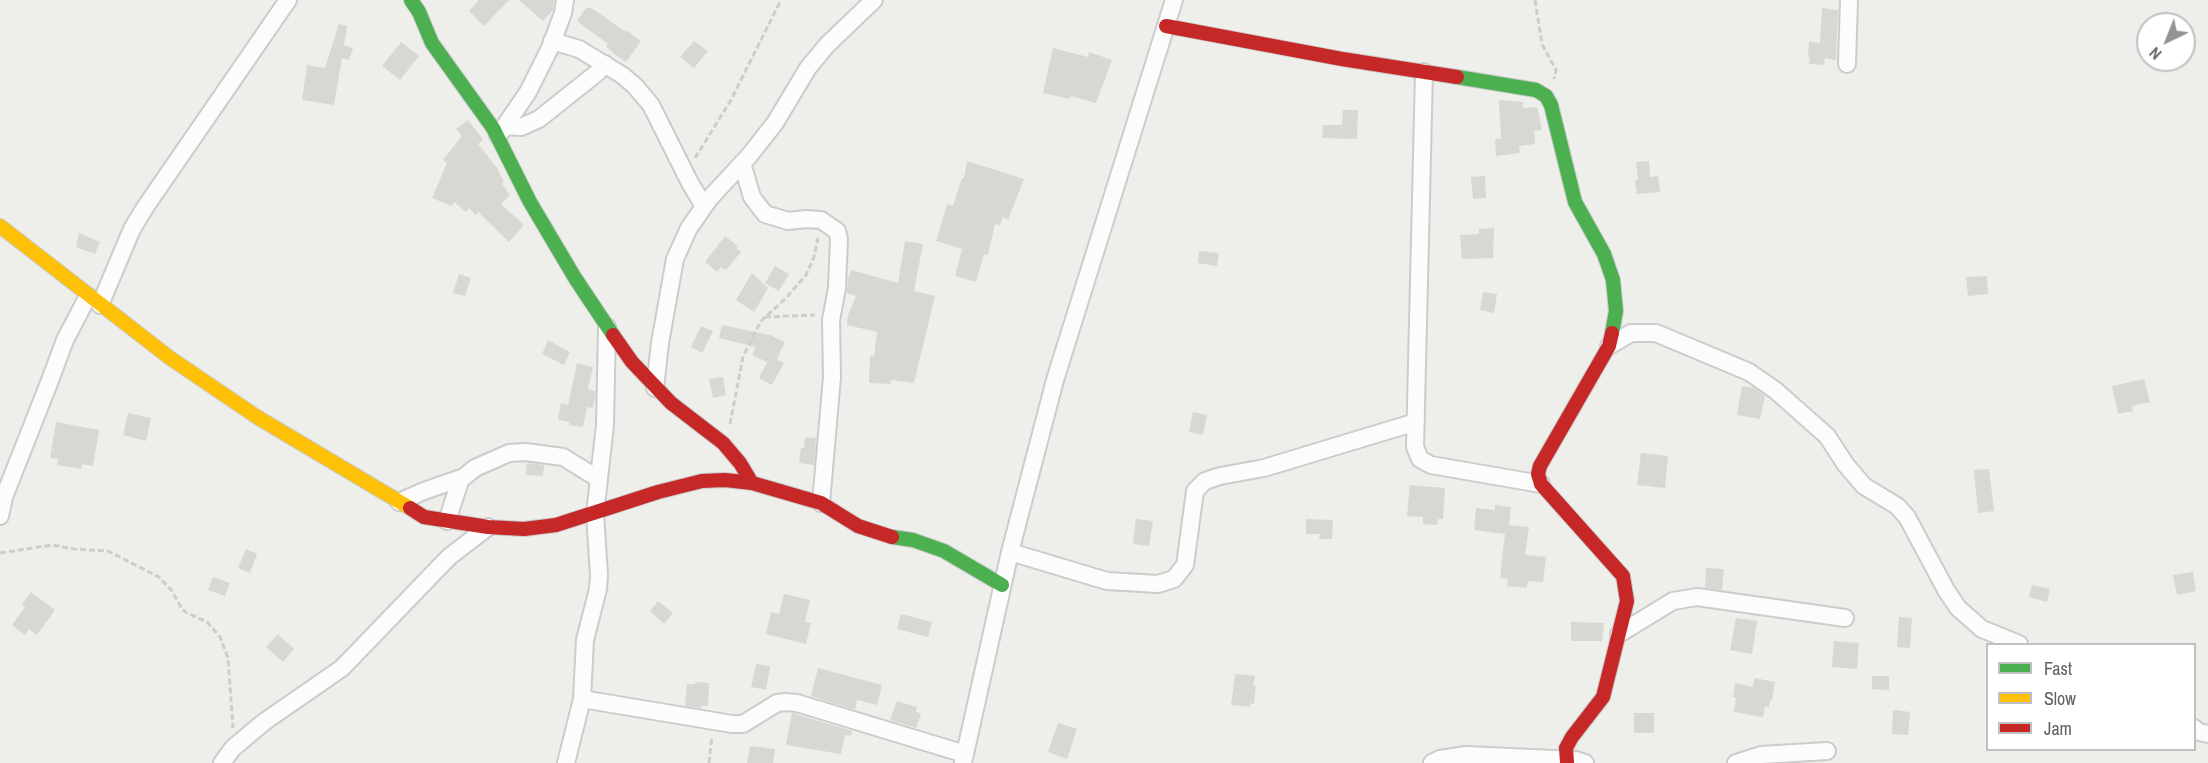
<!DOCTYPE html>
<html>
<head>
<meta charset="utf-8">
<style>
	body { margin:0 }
	#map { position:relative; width:2208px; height:763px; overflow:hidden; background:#eeeeea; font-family:"Archivo Narrow",sans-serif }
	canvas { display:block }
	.legend { position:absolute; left:1986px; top:643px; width:210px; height:108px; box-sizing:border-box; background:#fff; border:2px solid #bfc0c2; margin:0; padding:8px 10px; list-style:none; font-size:18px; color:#5f6266 }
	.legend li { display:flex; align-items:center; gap:12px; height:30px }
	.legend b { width:30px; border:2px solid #bfc0c2 }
	.north { position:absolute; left:2136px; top:12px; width:60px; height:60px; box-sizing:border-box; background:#fff; border:2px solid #bfc0c2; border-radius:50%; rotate:223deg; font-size:16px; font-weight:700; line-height:24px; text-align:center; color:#5f6266 }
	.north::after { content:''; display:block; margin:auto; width:21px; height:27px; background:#919394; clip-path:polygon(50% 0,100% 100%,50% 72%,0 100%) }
</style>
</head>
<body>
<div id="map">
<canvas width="2208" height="763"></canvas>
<ul class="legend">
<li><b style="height:8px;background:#4caf50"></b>Fast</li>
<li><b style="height:8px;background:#ffc107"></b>Slow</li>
<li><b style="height:8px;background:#c62828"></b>Jam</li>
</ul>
<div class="north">N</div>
</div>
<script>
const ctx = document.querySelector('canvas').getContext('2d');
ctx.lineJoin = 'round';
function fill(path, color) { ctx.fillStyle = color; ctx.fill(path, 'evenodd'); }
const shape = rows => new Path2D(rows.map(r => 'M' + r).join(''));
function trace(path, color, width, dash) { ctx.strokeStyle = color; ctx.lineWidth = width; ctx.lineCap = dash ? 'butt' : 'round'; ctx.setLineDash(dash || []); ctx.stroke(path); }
fill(shape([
	[479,0,509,0,484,26,469,11],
	[519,0,554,0,553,10,543,21],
	[586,8,591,8,602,15,625,32,626,30,641,41,626,62,613,53,606,46,608,44,577,21],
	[1822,8,1838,10,1836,60,1825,58,1824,65,1809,64,1810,57,1808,57,1809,42,1820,43],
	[339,24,347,26,344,45,353,48,349,60,342,58,334,105,302,100,307,65,325,68],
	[694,41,708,51,694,68,680,57],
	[401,42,419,56,400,80,382,66],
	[1053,48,1088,57,1089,52,1112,60,1096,103,1071,96,1070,99,1043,93],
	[1499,100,1523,102,1523,108,1536,107,1538,110,1542,130,1534,131,1535,144,1519,146,1520,153,1496,156,1495,139,1501,139],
	[1343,110,1358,110,1357,139,1322,138,1323,125,1342,125],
	[468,120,481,137,483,140,478,144,497,168,504,182,502,184,510,195,501,204,524,225,509,242,478,212,476,215,469,208,466,212,454,202,452,206,432,198,447,163,443,160,462,136,456,129],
	[967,161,1024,179,1008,220,1003,217,1000,225,995,224,988,255,984,254,976,282,955,276,962,249,936,241,947,204,953,206,962,178,964,178],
	[1649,161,1650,177,1658,176,1660,192,1637,194,1635,180,1638,179,1636,162],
	[1485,176,1486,198,1473,199,1471,177],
	[1494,228,1493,258,1462,259,1460,235,1479,234,1479,229],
	[79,233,100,242,95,254,76,247],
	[725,236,738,246,736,248,741,252,726,270,721,267,717,272,705,262],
	[905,241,923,244,914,291,935,296,914,383,891,380,891,384,869,383,870,356,874,356,877,332,847,325,848,315,856,296,847,293,848,279,851,270,898,283],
	[1199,251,1219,253,1217,266,1198,263],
	[775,266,789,274,779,291,765,283],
	[752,273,768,288,754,312,736,300],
	[459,274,471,278,465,296,453,293],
	[1987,276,1988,294,1968,296,1966,277],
	[1483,292,1497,294,1494,313,1480,310],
	[722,325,770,335,785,342,777,359,784,363,772,385,759,378,767,362,752,355,756,347,719,338],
	[701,326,713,331,702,353,691,347],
	[548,340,570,352,564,365,542,354],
	[577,363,593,367,588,389,595,391,595,396,593,408,587,407,583,427,569,425,570,422,558,420,561,403,568,405],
	[723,377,726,395,713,398,709,379],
	[2144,379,2150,402,2132,406,2133,411,2118,414,2112,386],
	[1742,386,1754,388,1765,396,1760,419,1737,415],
	[1193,412,1207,415,1203,435,1189,432],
	[128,413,151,418,146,441,123,435],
	[56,422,99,430,93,466,82,464,81,469,57,465,58,459,50,458],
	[805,437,816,438,814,465,799,463,801,448,804,448],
	[1641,453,1668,456,1665,488,1637,485],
	[527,463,544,465,543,476,526,475],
	[1989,469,1994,511,1978,513,1974,470],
	[1410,485,1445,488,1443,519,1438,519,1437,525,1423,524,1423,517,1407,516],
	[1495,505,1511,507,1509,525,1529,527,1525,555,1546,557,1543,582,1528,581,1527,588,1507,586,1508,579,1500,578,1505,534,1474,530,1476,508,1495,510],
	[1136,519,1153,521,1149,546,1133,544],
	[1306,519,1333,520,1332,539,1319,539,1320,534,1306,534],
	[246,549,257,554,250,573,238,568],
	[1706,568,1724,569,1722,590,1705,588],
	[2193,572,2196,591,2177,595,2173,575],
	[213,577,230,583,225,596,208,590],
	[2032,585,2050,589,2047,602,2029,597],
	[31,592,55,610,37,635,29,629,25,635,12,625,25,607,22,604],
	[784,594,810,600,805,622,811,623,806,644,766,634,771,612,779,614],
	[658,601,673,613,664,624,650,611],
	[901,614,932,622,928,637,897,629],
	[1899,617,1912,618,1910,648,1897,647],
	[1736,618,1757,621,1752,654,1730,650],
	[1571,622,1604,623,1602,641,1571,641],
	[278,634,294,649,283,662,266,647],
	[1834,641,1859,643,1857,669,1832,667],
	[756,664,770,666,766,690,751,687],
	[818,668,882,685,877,705,857,700,855,710,811,696],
	[1235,674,1255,676,1253,686,1256,686,1254,704,1250,703,1250,707,1231,705],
	[1872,676,1889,676,1889,690,1872,689],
	[1754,678,1775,682,1772,701,1770,700,1769,707,1765,707,1763,717,1734,712,1736,698,1733,697,1735,683,1753,687],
	[695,682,709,683,708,706,701,706,701,708,685,706,687,684,695,684],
	[897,701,917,707,916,712,921,714,916,728,890,720],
	[1893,710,1910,712,1908,735,1892,734],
	[792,713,852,731,851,736,845,735,841,754,786,745],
	[1634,713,1654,713,1654,733,1634,733],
	[1058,723,1077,729,1067,759,1048,752],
	[750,746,775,749,773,763,747,763]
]), '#d8d7d4');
const street = shape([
	[552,41,579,49,622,75,635,86,651,105,690,183,704,206],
	[1847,64,1849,0],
	[1424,72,1415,447,1420,459,1431,465,1541,484],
	[505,126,521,127,539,119,598,72,605,64],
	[498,136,528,92,550,48,563,13,565,0],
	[742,163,752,197,765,214,788,221,806,219,821,220,837,231,839,239,837,288,831,320,832,377,821,503],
	[100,305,132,229,146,206,288,0],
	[1609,346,1631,333,1656,333,1749,372,1775,390,1827,436,1846,465,1864,486,1897,506,1907,517,1946,590,1958,608,1982,629,2019,644],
	[655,388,660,343,675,259,689,228,710,198,749,156,775,123,808,68,827,45,874,0],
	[399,502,424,491,464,477,475,468,509,453,526,452,563,457,599,479],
	[0,516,4,497,49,383,65,340,88,296],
	[447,521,461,478],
	[1010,552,1107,581,1158,584,1174,579,1185,565,1195,491,1205,481,1220,476,1264,468,1416,422],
	[1619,634,1673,601,1697,597,1845,618],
	[582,699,732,724,743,724,777,703,785,702,797,703,965,754],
	[2194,728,2199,732,2208,734],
	[222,763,233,748,264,722,342,668,449,557,488,527],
	[566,763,582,699,585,640,598,589,599,575,595,514,605,425,607,327],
	[963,763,1010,552,1055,380,1174,0],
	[1432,763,1440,759,1466,755,1576,760,1585,763],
	[1736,763,1761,755,1827,751]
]);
const fast = shape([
	[411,0,419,12,432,43,493,128,530,202,575,278,613,335],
	[1457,77,1536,90,1546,96,1551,105,1575,202,1604,254,1613,280,1616,311,1612,333],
	[892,537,913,540,944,551,1002,585]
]);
const slow = shape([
	[0,226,170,358,257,417,410,508]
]);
const jam = shape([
	[1166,26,1342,59,1457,77],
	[613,335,632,362,671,403,723,443,740,463,752,483],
	[410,508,424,517,488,527,524,529,556,525,658,492,702,481,725,480,752,483,821,503,858,526,892,537],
	[1567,763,1566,748,1572,737,1603,697,1627,601,1623,576,1541,484,1538,474,1540,466,1609,346,1612,333]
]);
trace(street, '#cbcccb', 20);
trace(fast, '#c9caca', 16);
trace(slow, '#c9caca', 16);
trace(jam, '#c9caca', 16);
trace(shape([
	[1535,0,1542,44,1556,70,1554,79],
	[695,158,731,100,781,0],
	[765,317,815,315],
	[730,424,743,357,754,334,762,320,786,298,806,275,814,257,818,238],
	[0,553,52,545,74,549,108,551,159,577,172,591,182,609,187,613,207,622,220,637,228,658,233,728],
	[709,763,712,736]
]), '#cacfcd', 3, [6, 3]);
trace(street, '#fcfcfc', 16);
trace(fast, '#4caf50', 14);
trace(slow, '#ffc107', 14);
trace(jam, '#c62828', 14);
</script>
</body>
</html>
